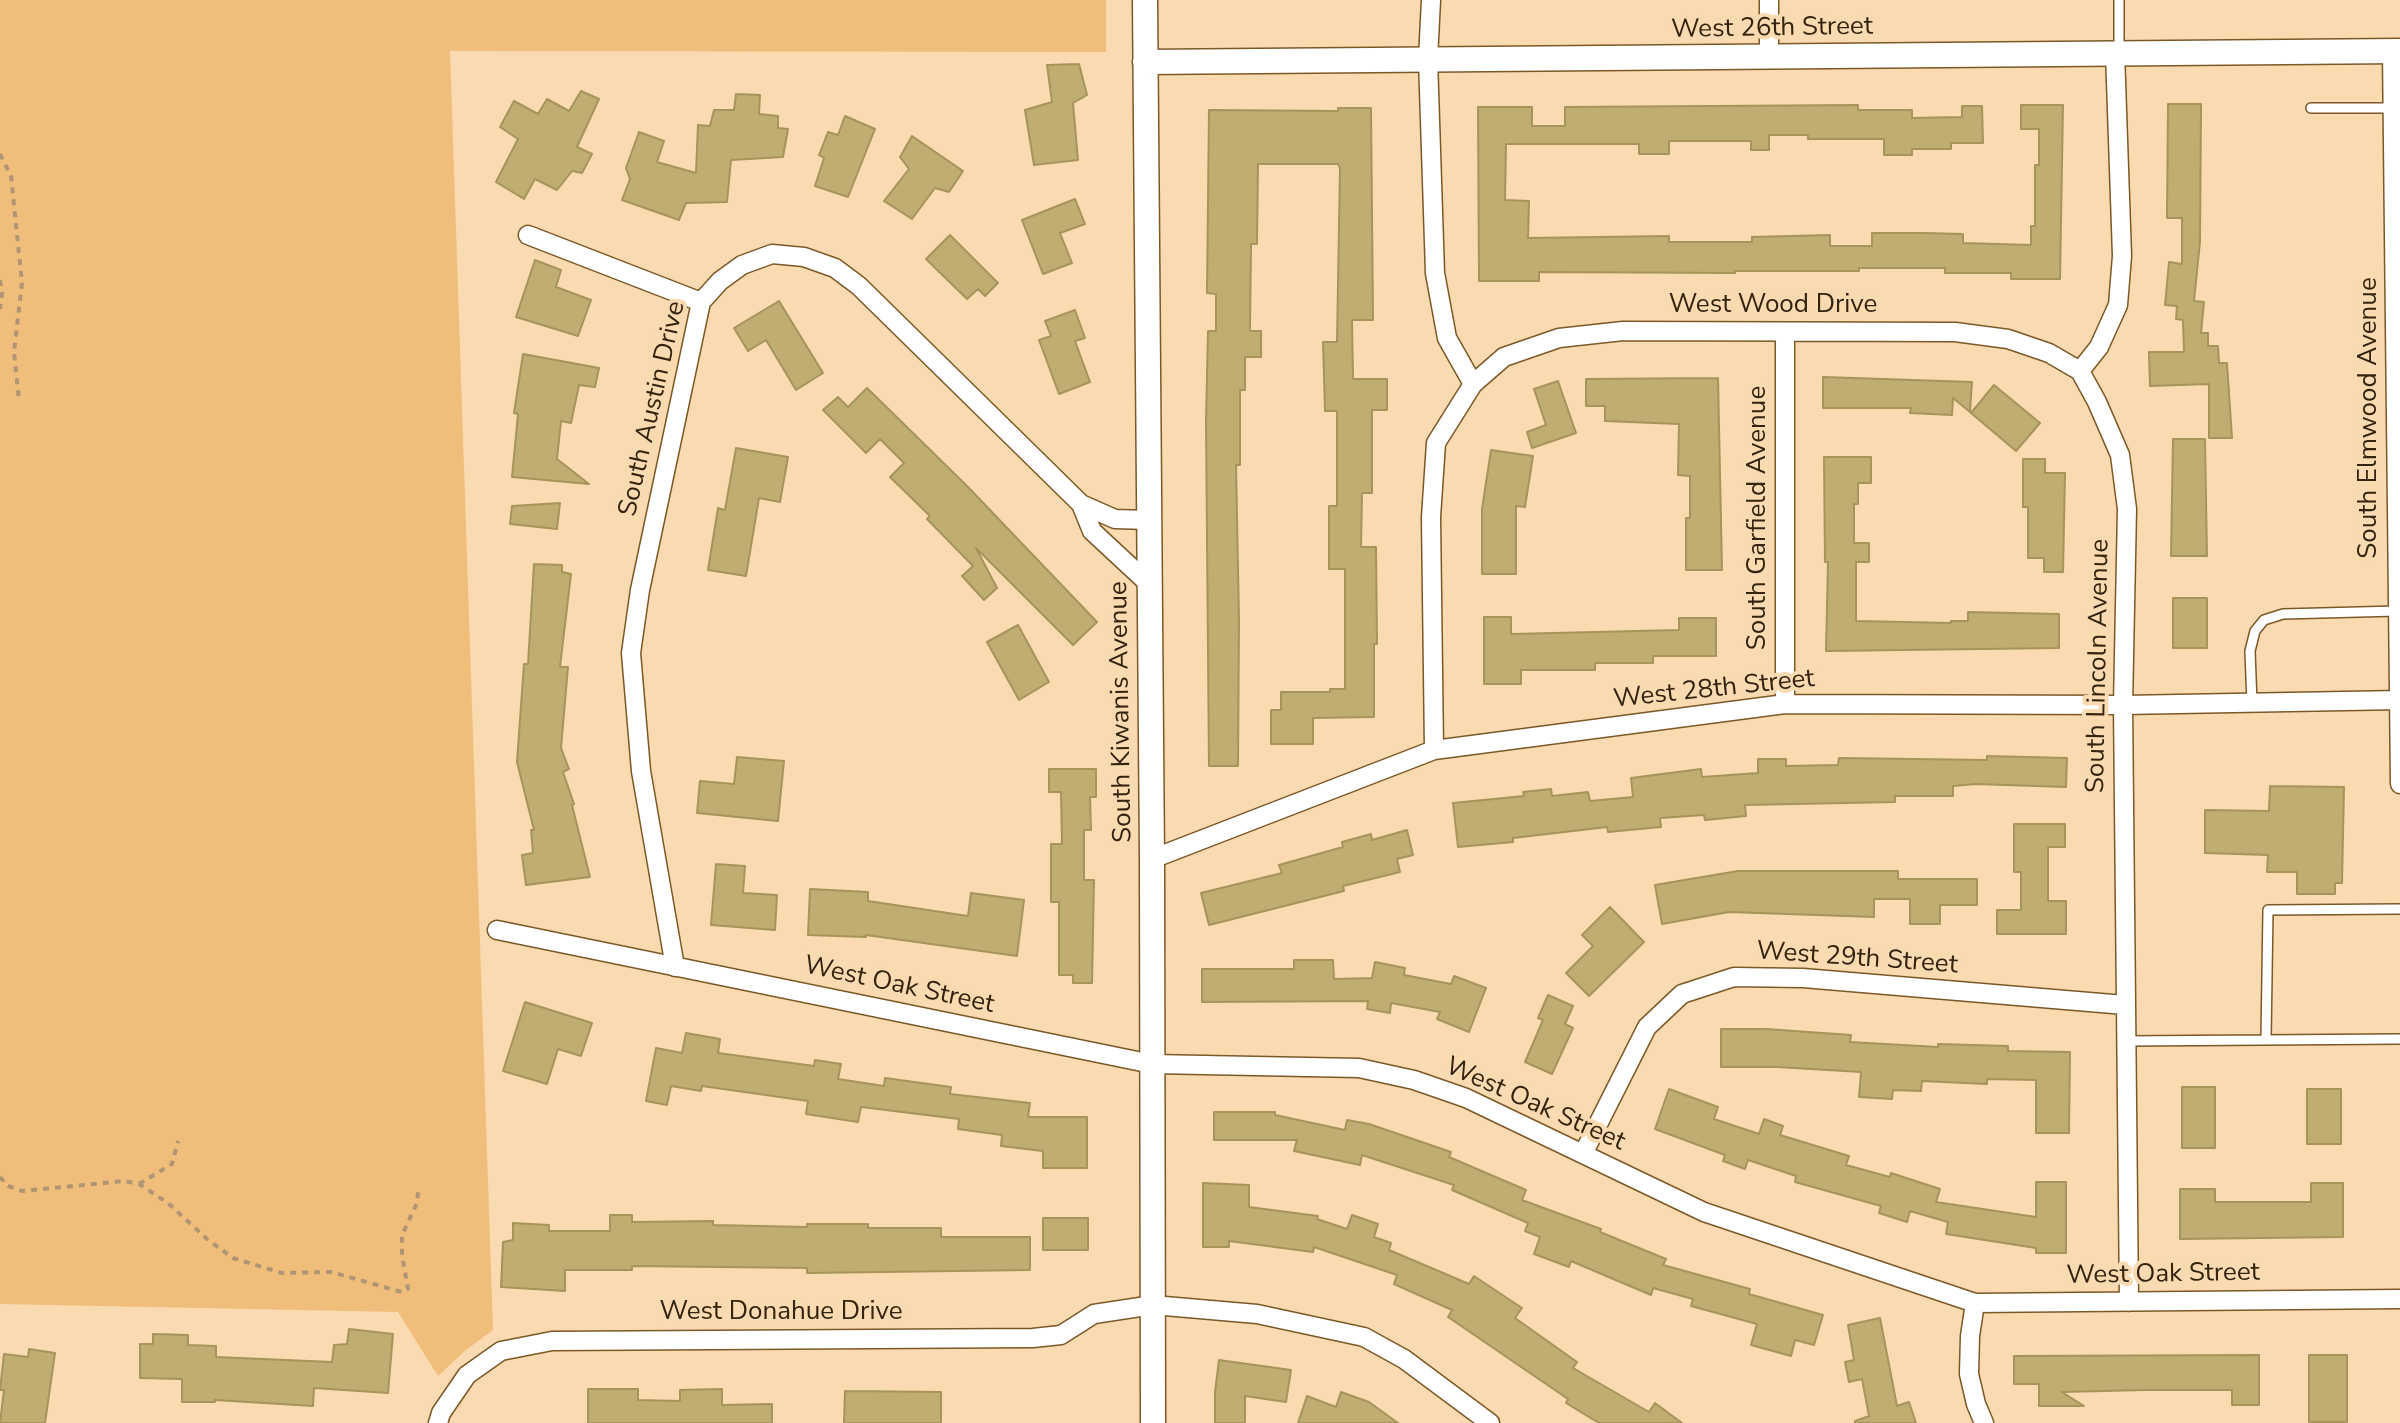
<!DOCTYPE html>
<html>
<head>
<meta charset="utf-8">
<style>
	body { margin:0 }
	canvas { display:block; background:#fadab0 }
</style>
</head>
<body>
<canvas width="2400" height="1423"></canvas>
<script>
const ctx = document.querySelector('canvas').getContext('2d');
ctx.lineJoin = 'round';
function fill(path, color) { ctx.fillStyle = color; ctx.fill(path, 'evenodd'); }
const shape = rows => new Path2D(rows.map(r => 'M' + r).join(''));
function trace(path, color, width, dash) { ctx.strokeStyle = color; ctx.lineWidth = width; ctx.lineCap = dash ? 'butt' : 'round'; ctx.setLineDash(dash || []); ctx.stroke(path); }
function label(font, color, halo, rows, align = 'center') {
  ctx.font = font + ' "Nunito Sans",sans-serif'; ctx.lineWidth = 8; ctx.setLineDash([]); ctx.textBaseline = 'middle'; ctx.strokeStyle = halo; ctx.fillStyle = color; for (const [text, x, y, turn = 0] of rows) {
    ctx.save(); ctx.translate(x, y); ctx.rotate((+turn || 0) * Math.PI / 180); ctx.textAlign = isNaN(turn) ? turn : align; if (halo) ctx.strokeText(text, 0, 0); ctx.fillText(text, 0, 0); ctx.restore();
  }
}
fill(shape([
	[0,0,1106,0,1106,52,450,51,493,1330,466,1350,438,1376,398,1312,0,1304]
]), '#f0be7b');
const building = shape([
	[1079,64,1087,95,1073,103,1078,160,1034,165,1025,110,1052,102,1047,65,1079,64],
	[581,91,599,99,577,147,592,154,582,173,572,171,557,190,535,179,524,199,496,182,518,139,500,127,514,101,538,114,547,99,569,111,581,91],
	[736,94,760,95,759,114,778,116,778,128,788,129,783,157,731,160,727,202,686,203,679,220,622,200,630,179,626,168,639,132,664,141,657,162,696,173,698,125,710,126,714,110,734,110,736,94],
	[2168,104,2201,104,2200,242,2194,301,2204,302,2201,333,2208,333,2208,346,2218,346,2219,363,2227,363,2232,438,2209,438,2209,384,2150,386,2149,352,2184,352,2183,320,2176,319,2177,306,2165,305,2169,262,2182,264,2182,218,2167,218,2168,104],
	[1858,105,1858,110,1912,110,1912,118,1962,117,1962,106,1982,106,1983,143,1951,143,1951,149,1912,149,1912,155,1884,155,1884,139,1808,139,1808,135,1769,135,1769,150,1751,150,1751,141,1669,141,1669,154,1639,154,1639,144,1506,144,1505,200,1529,201,1528,238,1669,236,1669,242,1752,242,1752,237,1830,235,1830,246,1872,246,1872,233,1923,233,1963,234,1963,243,2031,245,2031,226,2035,226,2035,165,2039,165,2039,129,2021,129,2021,105,2063,105,2060,279,2011,279,2011,273,1945,273,1945,268,1859,268,1859,271,1735,271,1735,273,1539,272,1539,281,1479,281,1478,107,1532,107,1532,126,1565,126,1565,107,1858,105],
	[1338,108,1371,108,1373,320,1352,320,1353,379,1387,379,1387,410,1372,410,1372,493,1362,493,1361,547,1376,547,1377,644,1374,644,1374,717,1313,718,1313,744,1271,744,1271,710,1281,710,1281,692,1330,692,1330,689,1345,689,1345,569,1329,569,1329,506,1337,506,1337,411,1325,411,1323,342,1337,342,1340,168,1338,164,1258,164,1257,244,1251,244,1250,331,1261,331,1261,357,1245,357,1245,390,1240,390,1240,465,1236,465,1239,619,1238,766,1209,766,1206,421,1208,331,1216,331,1216,294,1207,293,1209,110,1338,111,1338,108],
	[845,116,875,129,848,197,815,186,824,158,819,155,828,132,838,135,845,116],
	[912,136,963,171,949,192,935,188,912,219,884,201,909,169,900,157,912,136],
	[1075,199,1085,224,1060,233,1072,263,1043,274,1022,220,1075,199],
	[950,235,998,283,985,296,978,289,967,299,926,259,950,235],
	[535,260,561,270,556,287,591,300,578,336,516,317,535,260],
	[779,301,823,373,796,390,766,340,748,351,734,328,779,301],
	[1075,310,1085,338,1075,341,1090,382,1059,394,1039,340,1051,336,1045,321,1075,310],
	[523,354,599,368,595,387,579,385,571,423,561,421,557,459,589,484,512,477,518,414,514,413,523,354],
	[1823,377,1972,382,1970,412,1953,398,1952,415,1910,413,1911,408,1823,408,1823,377],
	[1718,378,1722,570,1686,570,1686,518,1690,518,1690,476,1678,475,1679,424,1605,421,1605,406,1586,406,1586,379,1718,378],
	[1558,381,1576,433,1532,448,1527,432,1546,425,1534,389,1558,381],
	[1994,385,2040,423,2016,451,1971,413,1994,385],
	[867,388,967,486,1097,622,1073,645,976,548,997,588,984,600,962,576,973,566,927,519,930,516,890,477,904,463,880,439,866,453,823,410,838,397,848,407,867,388],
	[2173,439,2205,439,2207,556,2171,556,2173,439],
	[736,448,788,457,780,502,759,498,746,576,708,570,718,508,725,510,736,448],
	[1491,450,1533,456,1525,507,1516,506,1516,574,1482,574,1482,509,1491,450],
	[1824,457,1871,457,1871,483,1858,483,1858,504,1854,504,1854,543,1869,543,1869,562,1856,562,1856,621,1951,623,1951,621,1968,621,1968,612,2059,614,2059,648,1826,651,1828,562,1825,562,1824,457],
	[2023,459,2045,459,2045,473,2065,473,2063,572,2044,572,2044,558,2028,558,2028,507,2023,507,2023,459],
	[560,503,557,529,510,524,512,506,560,503],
	[534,564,562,565,562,572,571,574,560,667,568,667,561,748,569,769,563,772,574,804,572,805,590,877,526,885,522,855,533,853,531,830,534,830,517,762,524,664,528,664,534,564],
	[2173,598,2207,598,2207,648,2173,648,2173,598],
	[1484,617,1511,617,1511,634,1679,630,1679,618,1716,618,1716,656,1653,656,1653,663,1595,663,1595,670,1521,670,1521,684,1484,684,1484,617],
	[1018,625,1049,682,1019,700,987,642,1018,625],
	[1987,756,2067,758,2066,787,1976,784,1953,786,1953,796,1895,796,1895,802,1745,805,1746,816,1705,820,1704,815,1660,818,1661,827,1608,832,1607,827,1513,838,1513,842,1458,847,1453,803,1524,796,1523,792,1551,789,1552,796,1588,792,1590,801,1633,797,1631,778,1701,769,1702,777,1758,773,1758,759,1786,759,1786,766,1838,765,1839,758,1987,760,1987,756],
	[737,757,784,761,778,821,697,813,700,781,734,784,737,757],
	[1049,769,1096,769,1096,797,1090,797,1091,830,1084,830,1084,880,1094,880,1092,983,1073,983,1073,975,1059,975,1059,902,1051,902,1051,844,1062,844,1061,792,1049,792,1049,769],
	[2270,786,2344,787,2342,883,2335,883,2335,894,2297,894,2297,872,2267,872,2268,855,2205,853,2205,810,2269,811,2270,786],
	[2014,824,2065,824,2065,847,2048,847,2048,901,2066,901,2066,934,1997,934,1997,910,2021,910,2021,872,2014,872,2014,824],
	[1407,830,1413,855,1397,859,1400,872,1343,886,1344,891,1209,925,1201,893,1282,873,1279,865,1343,847,1342,842,1371,834,1372,840,1407,830],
	[716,864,745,866,743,893,777,895,775,930,711,925,716,864],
	[1738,871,1898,871,1898,879,1977,879,1977,905,1940,905,1940,924,1910,924,1910,899,1874,899,1874,917,1729,912,1662,924,1655,885,1738,871],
	[810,889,868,892,868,901,968,916,971,893,1024,900,1017,956,866,935,866,937,808,935,810,889],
	[1610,907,1644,942,1589,996,1566,973,1593,946,1582,935,1610,907],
	[1294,960,1333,960,1334,979,1372,978,1375,962,1405,968,1404,975,1451,984,1454,976,1486,988,1469,1032,1437,1019,1440,1012,1391,1003,1390,1013,1367,1009,1368,1001,1202,1002,1202,969,1294,969,1294,960],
	[1548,995,1573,1006,1565,1024,1573,1028,1552,1074,1525,1062,1543,1020,1538,1018,1548,995],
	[525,1002,592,1023,581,1056,558,1049,547,1084,503,1071,525,1002],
	[1721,1029,1766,1029,1851,1035,1850,1042,1938,1047,1938,1044,2008,1046,2008,1051,2070,1052,2069,1133,2036,1133,2036,1080,1987,1079,1987,1084,1922,1081,1921,1091,1893,1090,1892,1099,1859,1097,1861,1072,1777,1067,1721,1067,1721,1029],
	[686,1033,720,1039,718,1053,814,1066,815,1060,841,1064,838,1079,884,1086,885,1078,951,1087,950,1094,1030,1103,1028,1117,1087,1117,1087,1168,1043,1168,1043,1151,1001,1146,1002,1135,958,1129,959,1119,861,1107,858,1122,806,1114,808,1101,702,1086,701,1091,671,1086,667,1105,646,1101,656,1048,682,1053,686,1033],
	[2182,1087,2215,1087,2215,1148,2182,1148,2182,1087],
	[1669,1089,1718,1107,1714,1119,1759,1134,1764,1119,1783,1126,1780,1135,1849,1156,1846,1165,1890,1177,1891,1173,1940,1189,1936,1202,2036,1217,2036,1182,2066,1182,2066,1253,2036,1253,2036,1248,1946,1234,1948,1222,1910,1211,1907,1222,1879,1213,1881,1206,1795,1182,1796,1176,1748,1160,1745,1169,1723,1161,1725,1155,1655,1129,1669,1089],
	[2307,1089,2341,1089,2341,1144,2307,1144,2307,1089],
	[1214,1112,1275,1112,1275,1115,1345,1130,1347,1120,1369,1124,1451,1152,1449,1157,1526,1190,1522,1200,1601,1229,1600,1232,1666,1259,1663,1265,1750,1289,1749,1294,1823,1315,1814,1345,1795,1340,1791,1356,1751,1345,1757,1324,1691,1306,1693,1299,1653,1288,1651,1295,1571,1261,1569,1267,1534,1254,1540,1237,1525,1231,1528,1223,1452,1190,1454,1185,1362,1155,1360,1165,1294,1151,1297,1140,1214,1140,1214,1112],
	[1203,1183,1249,1185,1249,1207,1318,1216,1317,1219,1347,1229,1352,1215,1378,1224,1374,1237,1391,1243,1389,1250,1469,1284,1474,1276,1522,1308,1515,1318,1577,1362,1573,1368,1649,1412,1655,1403,1682,1423,1599,1423,1566,1403,1568,1399,1448,1317,1452,1310,1394,1284,1397,1275,1314,1247,1313,1252,1229,1241,1229,1247,1203,1247,1203,1183],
	[2311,1183,2343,1183,2343,1237,2180,1239,2180,1189,2215,1189,2215,1202,2311,1202,2311,1183],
	[610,1215,632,1215,632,1222,713,1221,713,1225,807,1227,807,1224,868,1224,868,1228,941,1228,941,1237,1030,1237,1030,1270,807,1273,807,1268,632,1266,632,1270,565,1270,565,1291,501,1287,503,1242,513,1240,513,1223,549,1225,549,1231,610,1231,610,1215],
	[1043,1218,1088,1218,1088,1250,1043,1250,1043,1218],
	[1880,1318,1897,1406,1909,1402,1916,1423,1855,1423,1855,1421,1869,1416,1862,1379,1849,1382,1845,1362,1854,1360,1848,1325,1880,1318],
	[349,1329,393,1334,388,1393,314,1388,313,1406,215,1400,215,1402,182,1402,182,1379,140,1378,140,1344,153,1344,153,1334,188,1335,188,1345,216,1346,216,1357,332,1362,334,1345,347,1344,349,1329],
	[29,1349,55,1353,45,1423,0,1423,4,1390,0,1390,4,1354,28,1357,29,1349],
	[2259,1355,2259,1405,2232,1405,2232,1390,2145,1390,2062,1392,2084,1406,2039,1406,2039,1384,2014,1384,2014,1356,2259,1355],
	[2309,1355,2347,1355,2347,1422,2309,1422,2309,1355],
	[1219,1360,1291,1370,1286,1402,1245,1396,1245,1423,1215,1423,1215,1392,1219,1360],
	[588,1389,638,1389,638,1400,680,1401,680,1390,722,1389,722,1405,772,1404,772,1423,588,1423,588,1389],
	[845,1391,941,1392,941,1423,844,1423,845,1391],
	[1341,1392,1369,1402,1398,1423,1298,1423,1307,1396,1336,1407,1341,1392]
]);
fill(building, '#bfad72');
trace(building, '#a69459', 2);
const lane = shape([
	[2119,0,2119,52],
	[2311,108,2394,108],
	[2252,703,2250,651,2255,631,2264,620,2283,614,2397,611],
	[2266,1040,2268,910,2400,909],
	[2126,1041,2400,1039]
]);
const street = shape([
	[1431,0,1428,59,1435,273,1447,338,1473,384],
	[2392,51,2400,784],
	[1769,58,1769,0],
	[528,235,701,302],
	[1785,332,1785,704],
	[2080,371,2097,402,2120,455,2127,509,2123,705,2129,1302],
	[2080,371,2099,347,2118,305,2122,256,2115,52],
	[1081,504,1092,531,1149,584],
	[1434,750,1431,517,1436,443,1473,384,1504,357,1559,338,1623,331,1955,332,2008,339,2049,353,2080,371],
	[1152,859,1434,750,1785,704,2123,705,2400,700],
	[497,930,1152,1064,1359,1068,1414,1080,1466,1098,1704,1212,1975,1303,2400,1299],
	[675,967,641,771,631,653,640,590,701,302,720,281,742,265,772,254,804,257,835,268,859,286,1081,504,1115,519,1148,520],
	[1583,1154,1647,1027,1682,994,1734,977,1803,978,2125,1005],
	[1975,1303,1970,1336,1969,1374,1976,1404,1984,1423],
	[438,1423,441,1413,467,1375,501,1351,552,1341,1033,1338,1061,1335,1094,1314,1153,1305,1257,1314,1364,1337,1404,1359,1490,1423]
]);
const secondary = shape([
	[1145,0,1152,859,1153,1423],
	[1145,62,2400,51]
]);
trace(lane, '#7b5826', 12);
trace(street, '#7b5826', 21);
trace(secondary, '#7b5826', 27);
trace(shape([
	[0,154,11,176,22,283,14,352,19,401],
	[0,280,2,293,0,309],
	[0,1177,8,1186,23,1191,124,1181,139,1184,168,1203,207,1239,233,1258,282,1273,331,1272,402,1292,408,1289,402,1255,402,1235,417,1203,418,1192],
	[139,1184,172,1164,178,1141]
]), '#af9573', 4, [6, 6]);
trace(lane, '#fff', 9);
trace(street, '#fff', 18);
trace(secondary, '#fff', 24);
label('26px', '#33230f', '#fadab0', [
	["West 26th Street",1772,29,-1],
	["West Wood Drive",1773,306],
	["South Austin Drive",653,409,-77],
	["South Elmwood Avenue",2370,418,-90],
	["South Garfield Avenue",1759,518,-90],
	["South Lincoln Avenue",2099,666,-89],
	["West 28th Street",1714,690,-6],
	["South Kiwanis Avenue",1122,712,-91],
	["West 29th Street",1857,959,4],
	["West Oak Street",899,986,12],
	["West Oak Street",1535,1105,24],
	["West Oak Street",2163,1275,-1],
	["West Donahue Drive",781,1313]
]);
</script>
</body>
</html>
